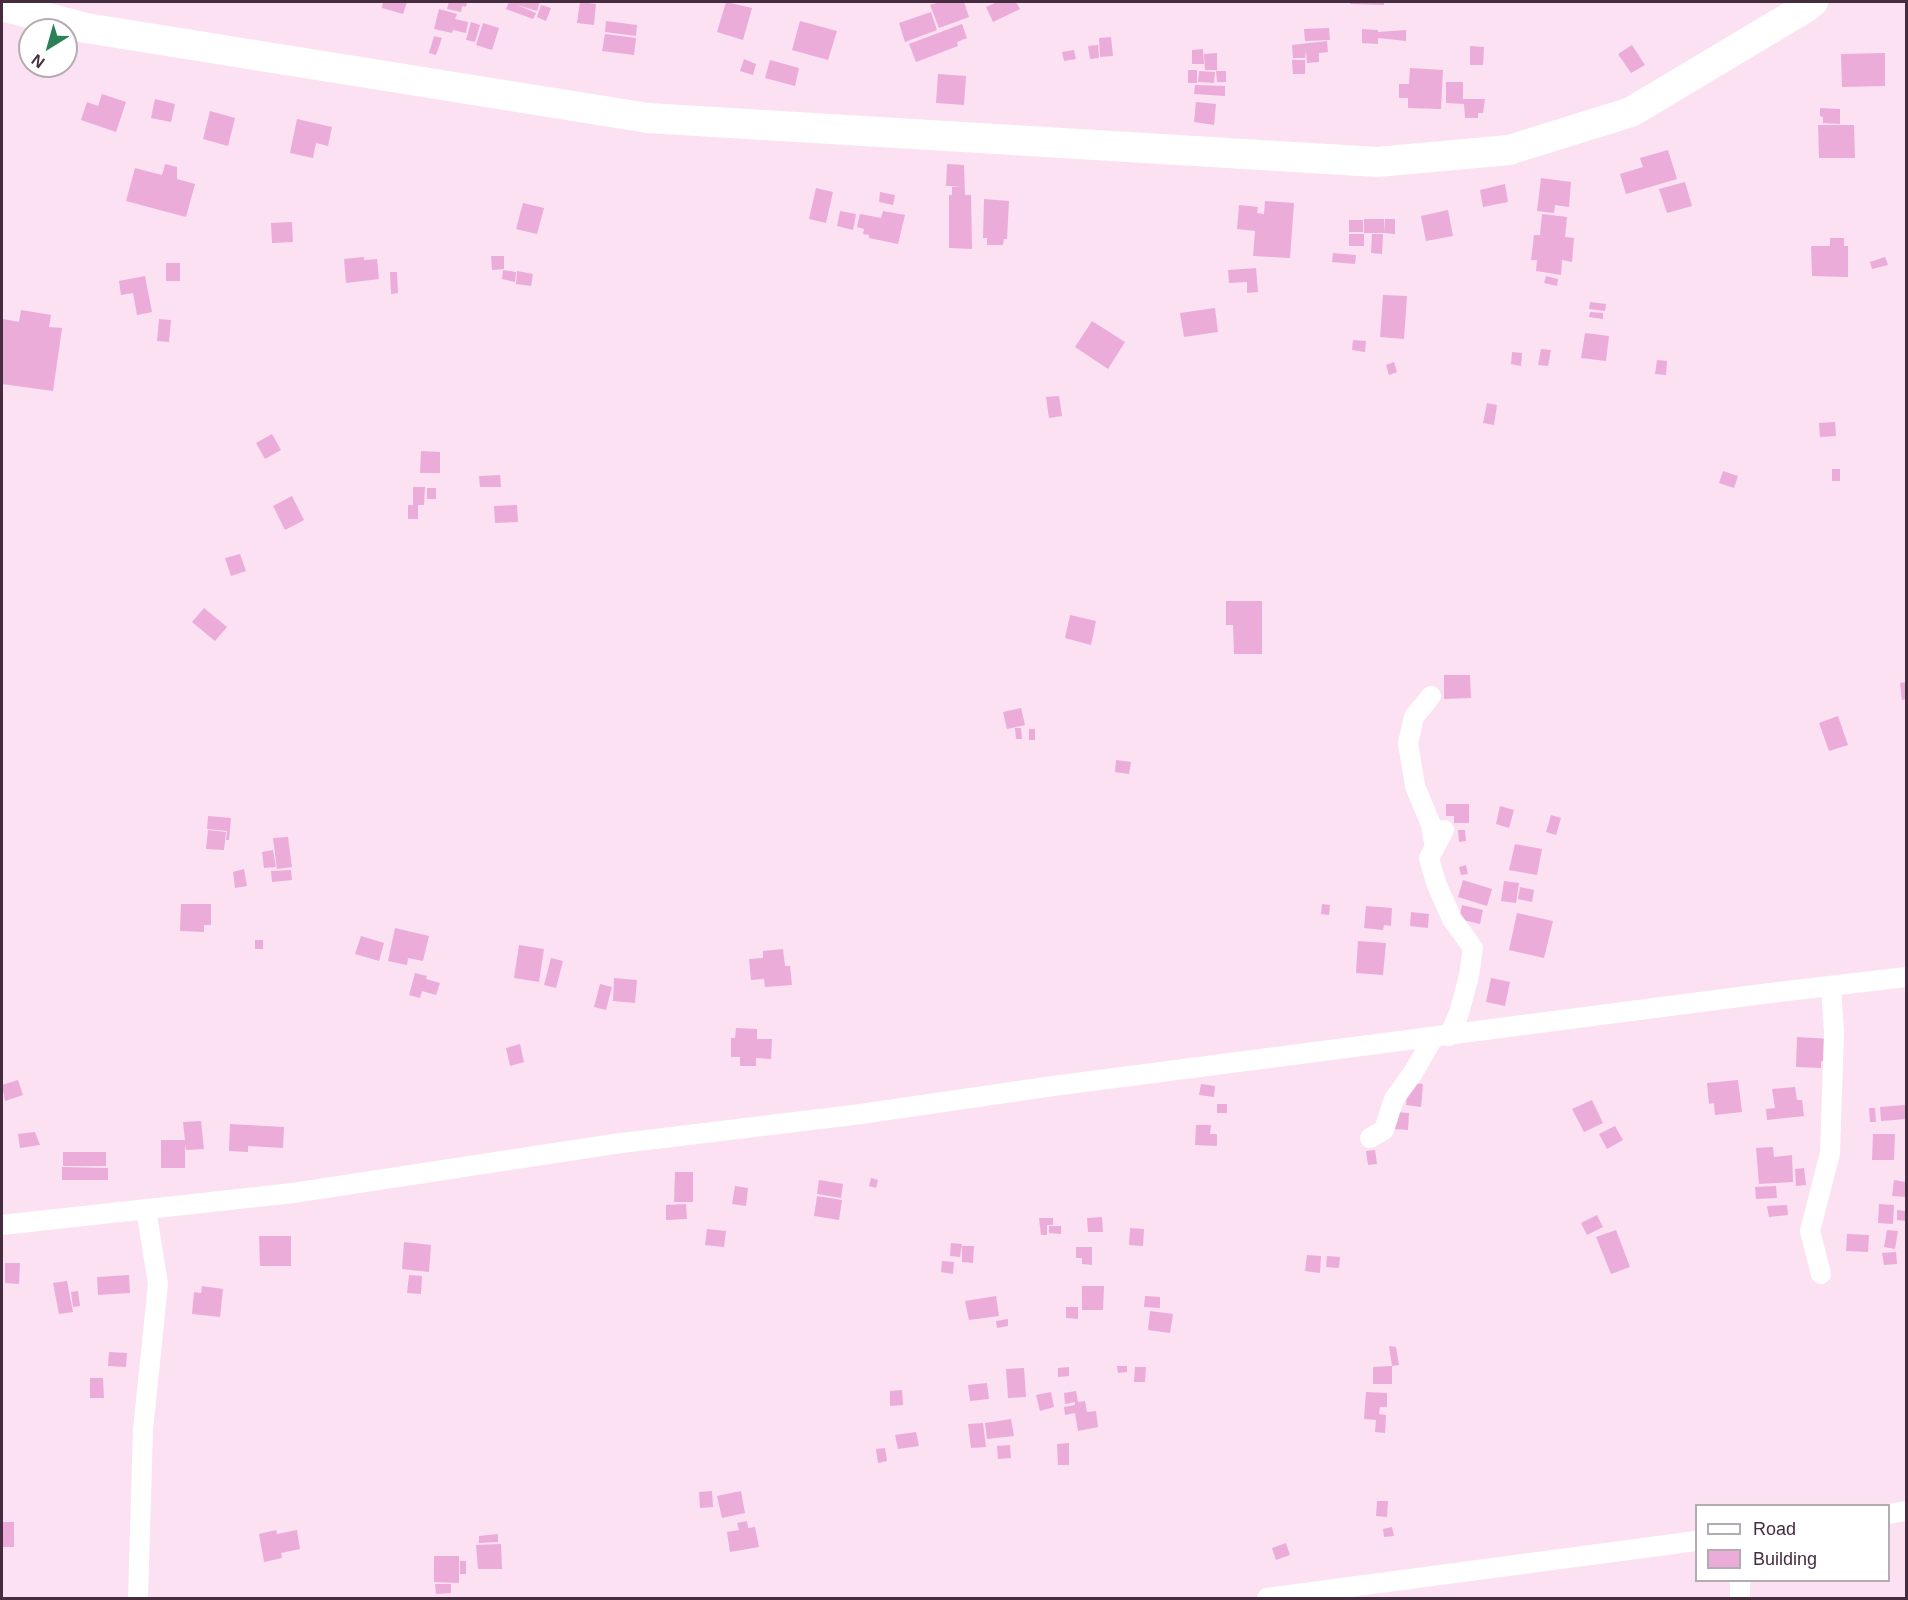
<!DOCTYPE html>
<html>
<head>
<meta charset="utf-8">
<style>
	body { margin:0 }
	#map { position:relative; width:1908px; height:1600px; overflow:hidden; background:#fce1f3; font-family:Arial,sans-serif }
	canvas { display:block }
	.frame { position:absolute; inset:0; border:3px solid #452c3e; pointer-events:none }
	.legend { position:absolute; left:1695px; top:1504px; width:195px; height:78px; box-sizing:border-box; background:#fff; border:2px solid #b5abb2; margin:0; padding:8px 10px; list-style:none; font-size:18px; color:#452c3e }
	.legend li { display:flex; align-items:center; gap:12px; height:30px }
	.legend b { width:30px; border:2px solid #b5abb2 }
	.north { position:absolute; left:18px; top:18px; width:60px; height:60px; box-sizing:border-box; background:#fff; border:2px solid #b5abb2; border-radius:50%; rotate:217deg; font-size:16px; font-weight:700; line-height:24px; text-align:center; color:#452c3e }
	.north::after { content:''; display:block; margin:auto; width:21px; height:27px; background:#2a8155; clip-path:polygon(50% 0,100% 100%,50% 72%,0 100%) }
</style>
</head>
<body>
<div id="map">
<canvas width="1908" height="1600"></canvas>
<div class="frame"></div>
<ul class="legend">
<li><b style="height:8px;background:#fff"></b>Road</li>
<li><b style="height:16px;background:#ebacd9"></b>Building</li>
</ul>
<div class="north">N</div>
</div>
<script>
const ctx = document.querySelector('canvas').getContext('2d');
ctx.lineJoin = 'round';
function fill(path, color) { ctx.fillStyle = color; ctx.fill(path, 'evenodd'); }
const shape = rows => new Path2D(rows.map(r => 'M' + r).join(''));
function trace(path, color, width, dash) { ctx.strokeStyle = color; ctx.lineWidth = width; ctx.lineCap = dash ? 'butt' : 'round'; ctx.setLineDash(dash || []); ctx.stroke(path); }
fill(shape([
	[383,2,407,2,403,14,382,8],
	[449,2,467,2,466,7,462,6,461,12,447,9],
	[509,2,540,2,537,11,517,5,536,13,533,19,506,9],
	[580,2,596,4,594,25,577,23],
	[726,2,752,8,743,40,717,32],
	[940,2,964,2,969,17,939,28,930,5],
	[997,2,1016,2,1020,9,993,22,986,7],
	[1350,2,1384,2,1384,5,1350,4],
	[541,5,551,8,546,21,537,17],
	[439,9,457,14,455,19,468,22,466,33,453,30,455,22,452,33,434,29],
	[931,12,937,30,905,42,899,23],
	[606,21,637,25,636,36,605,32],
	[800,21,837,31,828,60,792,50],
	[471,22,480,25,475,42,466,40],
	[483,23,499,28,492,50,476,45],
	[962,24,967,38,957,42,958,46,916,62,909,44],
	[1329,28,1330,40,1305,41,1304,29],
	[1362,29,1378,30,1378,32,1406,30,1406,41,1378,38,1378,44,1362,43],
	[605,34,636,38,634,55,602,51],
	[434,36,442,38,436,55,429,53],
	[1111,37,1113,56,1100,57,1099,38],
	[1327,41,1328,52,1319,53,1319,62,1307,63,1306,51,1305,58,1293,58,1292,45],
	[1098,45,1099,58,1090,59,1088,46],
	[1632,45,1645,65,1631,73,1618,54],
	[1470,46,1484,47,1483,65,1470,65],
	[1203,49,1204,64,1192,64,1192,50],
	[1074,50,1076,59,1064,61,1062,52],
	[1217,53,1217,70,1205,70,1204,54],
	[1885,53,1885,86,1842,87,1841,54],
	[744,59,756,64,753,75,740,71],
	[770,60,799,68,795,86,765,78],
	[1292,60,1305,60,1305,74,1293,74],
	[1410,68,1443,70,1441,109,1408,108,1408,98,1399,98,1399,84,1409,84],
	[1188,70,1197,70,1197,83,1188,83],
	[1199,71,1215,72,1214,83,1198,82],
	[1216,71,1226,71,1226,82,1217,82],
	[938,74,966,76,964,105,936,103],
	[1446,82,1463,82,1463,99,1485,99,1483,113,1478,113,1478,118,1465,118,1464,104,1446,103],
	[1195,85,1225,86,1225,96,1194,94],
	[102,94,126,102,116,132,81,120,87,102,98,106],
	[155,99,175,104,171,122,151,118],
	[1196,102,1216,104,1214,125,1194,122],
	[1820,108,1840,109,1840,124,1823,123,1823,117,1820,116],
	[210,111,235,118,228,146,203,139],
	[297,119,332,127,328,146,316,143,313,158,290,153],
	[1818,125,1854,125,1855,158,1819,158],
	[1668,150,1677,179,1626,194,1620,174,1643,167,1640,158],
	[165,164,177,167,177,179,195,184,186,217,126,201,135,168,162,175],
	[947,164,964,165,965,195,971,195,972,249,949,248,949,195,952,195,952,187,961,186,946,186],
	[1541,178,1571,182,1569,207,1555,205,1554,213,1537,211],
	[1685,182,1692,206,1667,213,1659,189],
	[1505,184,1508,202,1483,207,1480,190],
	[816,188,833,192,826,223,809,219],
	[880,192,895,195,893,205,879,202],
	[984,199,1009,201,1007,239,1004,239,1003,245,987,245,987,238,983,238],
	[1265,201,1294,203,1290,258,1253,256,1255,231,1237,229,1239,205,1258,207,1257,213,1264,214],
	[523,203,544,208,537,234,516,229],
	[1448,210,1453,236,1426,241,1421,216],
	[840,211,856,214,853,230,837,226],
	[883,211,905,215,898,244,869,238,869,235,863,234,864,229,857,227,860,214,881,218],
	[1542,214,1567,217,1565,237,1574,238,1572,262,1562,260,1561,275,1536,271,1537,260,1531,260,1534,235,1540,235],
	[1364,219,1384,219,1384,233,1364,233],
	[1385,219,1395,219,1395,234,1384,233],
	[1349,220,1363,220,1363,232,1349,232],
	[292,222,293,242,272,243,271,223],
	[1349,234,1364,234,1364,246,1349,246],
	[1372,234,1383,234,1382,254,1371,253],
	[1830,238,1844,238,1844,246,1848,246,1848,277,1812,276,1811,246,1830,246],
	[1333,253,1356,255,1355,264,1332,262],
	[491,256,504,256,504,269,492,270],
	[364,257,364,260,377,259,379,279,346,283,344,259],
	[1885,257,1888,265,1872,269,1870,262],
	[166,263,180,263,180,281,166,281],
	[1256,268,1258,292,1247,293,1247,282,1229,283,1228,270],
	[503,270,516,272,515,282,502,279],
	[517,271,533,274,531,286,516,284],
	[390,272,397,272,398,293,391,294],
	[145,276,152,312,137,315,133,293,121,295,119,281],
	[1546,276,1558,279,1557,286,1544,283],
	[1383,295,1407,296,1404,339,1380,337],
	[1590,302,1606,304,1605,311,1589,309],
	[1215,308,1218,332,1184,337,1180,313],
	[21,310,51,315,49,327,62,328,53,391,2,384,3,319,19,322],
	[1590,312,1603,313,1603,319,1589,317],
	[159,319,171,320,169,342,157,341],
	[1092,321,1125,342,1108,369,1075,347],
	[1585,333,1609,336,1606,361,1581,358],
	[1353,340,1366,341,1365,352,1352,350],
	[1541,349,1551,350,1548,366,1538,365],
	[1512,352,1522,353,1521,366,1511,364],
	[1657,360,1667,361,1666,375,1655,374],
	[1394,362,1397,372,1389,375,1386,365],
	[1059,396,1062,416,1049,418,1046,397],
	[1487,403,1497,405,1494,425,1483,423],
	[1835,422,1836,436,1820,437,1819,423],
	[272,434,281,450,265,459,256,443],
	[421,451,440,452,440,473,420,473],
	[1832,469,1840,469,1840,481,1832,481],
	[1723,471,1738,476,1734,488,1719,483],
	[500,475,501,487,480,487,479,476],
	[413,487,425,487,424,505,418,505,418,519,408,519,408,505,413,505],
	[427,488,436,488,436,499,427,499],
	[292,496,304,520,285,530,273,506],
	[517,505,518,522,495,523,494,506],
	[240,554,246,571,231,576,225,558],
	[1226,601,1262,601,1262,654,1234,654,1233,625,1226,625],
	[204,608,227,627,215,641,192,622],
	[1070,615,1096,621,1091,645,1065,638],
	[1444,675,1470,675,1471,698,1444,699],
	[1906,682,1906,699,1902,700,1900,683],
	[1021,708,1025,725,1007,729,1003,712],
	[1838,716,1848,745,1829,751,1819,723],
	[1015,728,1021,728,1022,739,1016,739],
	[1029,729,1035,729,1035,740,1029,740],
	[1116,760,1131,762,1129,774,1115,772],
	[1446,804,1469,804,1469,823,1454,823,1454,816,1446,816],
	[1500,806,1514,810,1509,828,1496,824],
	[1551,815,1561,818,1556,835,1546,832],
	[208,816,231,818,229,840,226,840,227,831,207,829],
	[208,830,226,832,224,850,206,849],
	[1458,830,1465,830,1466,841,1459,842],
	[288,837,292,867,277,869,273,838],
	[1515,844,1542,849,1537,875,1509,870],
	[273,850,276,867,264,868,262,852],
	[1466,865,1468,874,1461,875,1459,867],
	[244,869,247,886,235,888,233,872],
	[291,870,292,880,272,882,271,871],
	[1463,880,1492,889,1487,906,1458,897],
	[1504,881,1519,883,1516,903,1501,901],
	[1520,887,1534,890,1532,902,1518,899],
	[181,904,211,904,211,925,204,925,204,932,180,931],
	[1322,904,1330,905,1329,915,1321,914],
	[1462,905,1483,910,1480,924,1459,919],
	[1366,906,1392,908,1391,926,1384,925,1383,930,1364,928],
	[1411,912,1429,914,1428,928,1410,926],
	[1517,913,1553,921,1544,958,1509,950],
	[395,928,429,936,423,961,408,958,407,965,388,961],
	[361,936,384,943,379,961,355,954],
	[255,940,263,940,263,949,255,949],
	[1358,941,1386,943,1383,975,1356,973],
	[519,945,544,949,539,982,514,978],
	[783,949,785,966,790,966,792,985,765,987,764,979,751,980,749,959,763,958,763,951],
	[551,958,563,961,556,988,544,985],
	[415,973,427,976,426,979,440,983,436,995,422,991,420,998,409,995],
	[614,978,637,980,635,1003,613,1001],
	[1491,978,1510,982,1505,1006,1486,1002],
	[600,984,612,987,606,1010,594,1007],
	[736,1028,757,1029,757,1039,772,1039,771,1059,756,1058,756,1066,740,1066,740,1057,731,1057,731,1038,735,1038],
	[1797,1037,1831,1039,1830,1062,1821,1061,1821,1068,1796,1067],
	[520,1044,524,1062,510,1066,506,1048],
	[18,1080,23,1095,5,1101,2,1085],
	[1738,1080,1742,1112,1715,1115,1714,1103,1709,1104,1707,1083],
	[1408,1083,1423,1084,1421,1107,1406,1105],
	[1201,1084,1215,1086,1214,1097,1199,1095],
	[1795,1087,1797,1100,1802,1100,1804,1116,1767,1120,1766,1109,1775,1108,1772,1089],
	[1592,1100,1603,1123,1584,1132,1572,1109],
	[1217,1104,1227,1104,1227,1113,1217,1113],
	[1905,1105,1906,1119,1881,1121,1880,1107],
	[1869,1108,1875,1108,1876,1122,1870,1122],
	[1395,1112,1409,1113,1408,1130,1394,1129],
	[201,1121,204,1149,186,1150,185,1143,185,1168,161,1168,161,1140,185,1140,183,1122],
	[230,1124,284,1127,283,1148,248,1146,248,1152,229,1151],
	[1196,1125,1211,1125,1210,1134,1217,1134,1217,1146,1195,1145],
	[1615,1126,1623,1140,1607,1149,1599,1134],
	[35,1132,40,1145,20,1148,18,1134],
	[1873,1134,1895,1134,1894,1160,1872,1160],
	[1773,1147,1774,1157,1792,1155,1793,1182,1759,1184,1756,1148],
	[1375,1150,1377,1164,1368,1165,1366,1151],
	[63,1152,106,1152,106,1166,63,1166],
	[62,1167,108,1168,108,1180,62,1180],
	[1804,1168,1806,1185,1796,1186,1795,1169],
	[675,1172,693,1172,693,1202,674,1202],
	[871,1178,878,1180,876,1188,869,1186],
	[819,1180,843,1184,841,1198,817,1194],
	[1894,1180,1906,1182,1906,1197,1892,1196],
	[735,1186,748,1188,746,1206,732,1204],
	[1776,1186,1777,1198,1756,1199,1755,1187],
	[817,1196,842,1200,839,1220,814,1216],
	[686,1204,687,1219,666,1220,666,1205],
	[1879,1204,1894,1205,1893,1224,1878,1223],
	[1787,1205,1788,1215,1769,1217,1767,1206],
	[1897,1210,1906,1211,1906,1221,1897,1220],
	[1597,1215,1603,1227,1587,1235,1581,1223],
	[1102,1217,1103,1232,1088,1232,1087,1218],
	[1039,1218,1053,1218,1053,1225,1047,1225,1047,1235,1041,1235],
	[1049,1226,1061,1226,1061,1234,1049,1233],
	[1130,1228,1144,1229,1143,1246,1129,1245],
	[707,1229,726,1231,724,1247,705,1245],
	[1616,1230,1630,1267,1611,1274,1596,1237],
	[1887,1230,1898,1231,1895,1249,1884,1247],
	[1847,1234,1869,1235,1868,1252,1846,1251],
	[259,1236,291,1236,291,1266,260,1266],
	[404,1242,431,1245,429,1272,402,1269],
	[951,1243,962,1244,960,1257,950,1256],
	[962,1246,974,1246,973,1263,962,1262],
	[1076,1247,1092,1247,1092,1265,1082,1264,1082,1258,1076,1258],
	[1896,1252,1897,1264,1884,1265,1882,1253],
	[1307,1255,1321,1256,1320,1273,1305,1271],
	[1327,1256,1340,1257,1339,1268,1326,1267],
	[942,1261,954,1262,953,1274,941,1272],
	[5,1263,20,1263,19,1284,5,1283],
	[129,1275,130,1293,98,1295,97,1277],
	[409,1275,422,1276,421,1294,407,1293],
	[67,1281,73,1312,59,1314,53,1283],
	[202,1286,223,1289,220,1317,192,1314,194,1292,201,1293],
	[1082,1286,1104,1286,1103,1310,1082,1310],
	[78,1291,80,1306,73,1307,71,1292],
	[996,1296,999,1316,969,1320,965,1301],
	[1145,1296,1160,1297,1160,1308,1144,1307],
	[1066,1307,1078,1307,1078,1319,1066,1318],
	[1150,1311,1173,1314,1170,1333,1148,1330],
	[1008,1319,1008,1326,997,1328,996,1321],
	[1389,1346,1396,1347,1399,1365,1392,1366],
	[109,1352,127,1353,126,1367,108,1366],
	[1117,1366,1127,1366,1127,1372,1118,1373],
	[1392,1366,1392,1384,1373,1384,1373,1367],
	[1069,1367,1069,1376,1058,1377,1058,1368],
	[1135,1367,1146,1367,1145,1382,1134,1382],
	[1024,1368,1026,1397,1008,1398,1006,1369],
	[90,1378,103,1378,104,1398,90,1398],
	[987,1383,989,1399,970,1401,968,1385],
	[902,1390,903,1405,890,1406,890,1391],
	[1076,1391,1078,1402,1085,1401,1087,1412,1096,1411,1098,1427,1078,1431,1075,1413,1065,1415,1064,1407,1075,1405,1075,1402,1065,1404,1064,1393],
	[1051,1392,1054,1407,1040,1411,1036,1395],
	[1366,1392,1387,1393,1387,1407,1380,1407,1379,1414,1386,1415,1385,1433,1375,1432,1376,1420,1364,1419],
	[1011,1419,1014,1436,987,1439,985,1423],
	[983,1423,986,1447,971,1448,968,1424],
	[916,1432,919,1446,898,1449,895,1435],
	[1069,1443,1069,1465,1058,1465,1057,1444],
	[1010,1445,1011,1458,998,1459,997,1446],
	[885,1448,887,1461,878,1463,876,1449],
	[712,1491,713,1507,700,1508,699,1492],
	[741,1491,745,1513,722,1518,717,1496],
	[1377,1501,1388,1501,1387,1517,1376,1516],
	[747,1521,748,1528,755,1527,759,1547,730,1552,727,1532,739,1530,737,1523],
	[2,1522,14,1522,14,1547,2,1547],
	[1392,1527,1394,1536,1384,1537,1383,1529],
	[276,1530,277,1534,297,1530,300,1549,281,1553,282,1558,264,1562,259,1534],
	[498,1534,498,1542,479,1543,479,1536],
	[1286,1543,1290,1555,1276,1560,1272,1548],
	[501,1544,502,1569,478,1569,476,1545],
	[434,1556,459,1556,459,1583,434,1582],
	[460,1561,466,1561,466,1574,460,1574],
	[435,1584,451,1584,451,1593,436,1594]
]), '#ebacd9');
trace(shape([
	[1431,696,1414,717,1408,743,1415,786,1431,825,1435,847],
	[1444,830,1429,858,1436,883,1452,919,1473,948,1469,976,1459,1013,1449,1036],
	[1370,1138,1384,1130,1394,1099,1413,1073,1433,1038],
	[2,1225,293,1193,614,1144,861,1114,1053,1086,1770,993,1906,977],
	[1821,1274,1810,1231,1830,1153,1834,1032,1831,986],
	[1888,1514,1906,1511],
	[1740,1580,1740,1598],
	[138,1598,143,1430,158,1284,146,1209],
	[1267,1598,1696,1541]
]), '#fff', 20);
trace(shape([
	[2,6,86,28,648,118,1377,162,1509,150,1631,112,1805,8,1813,2]
]), '#fff', 30);
</script>
</body>
</html>
